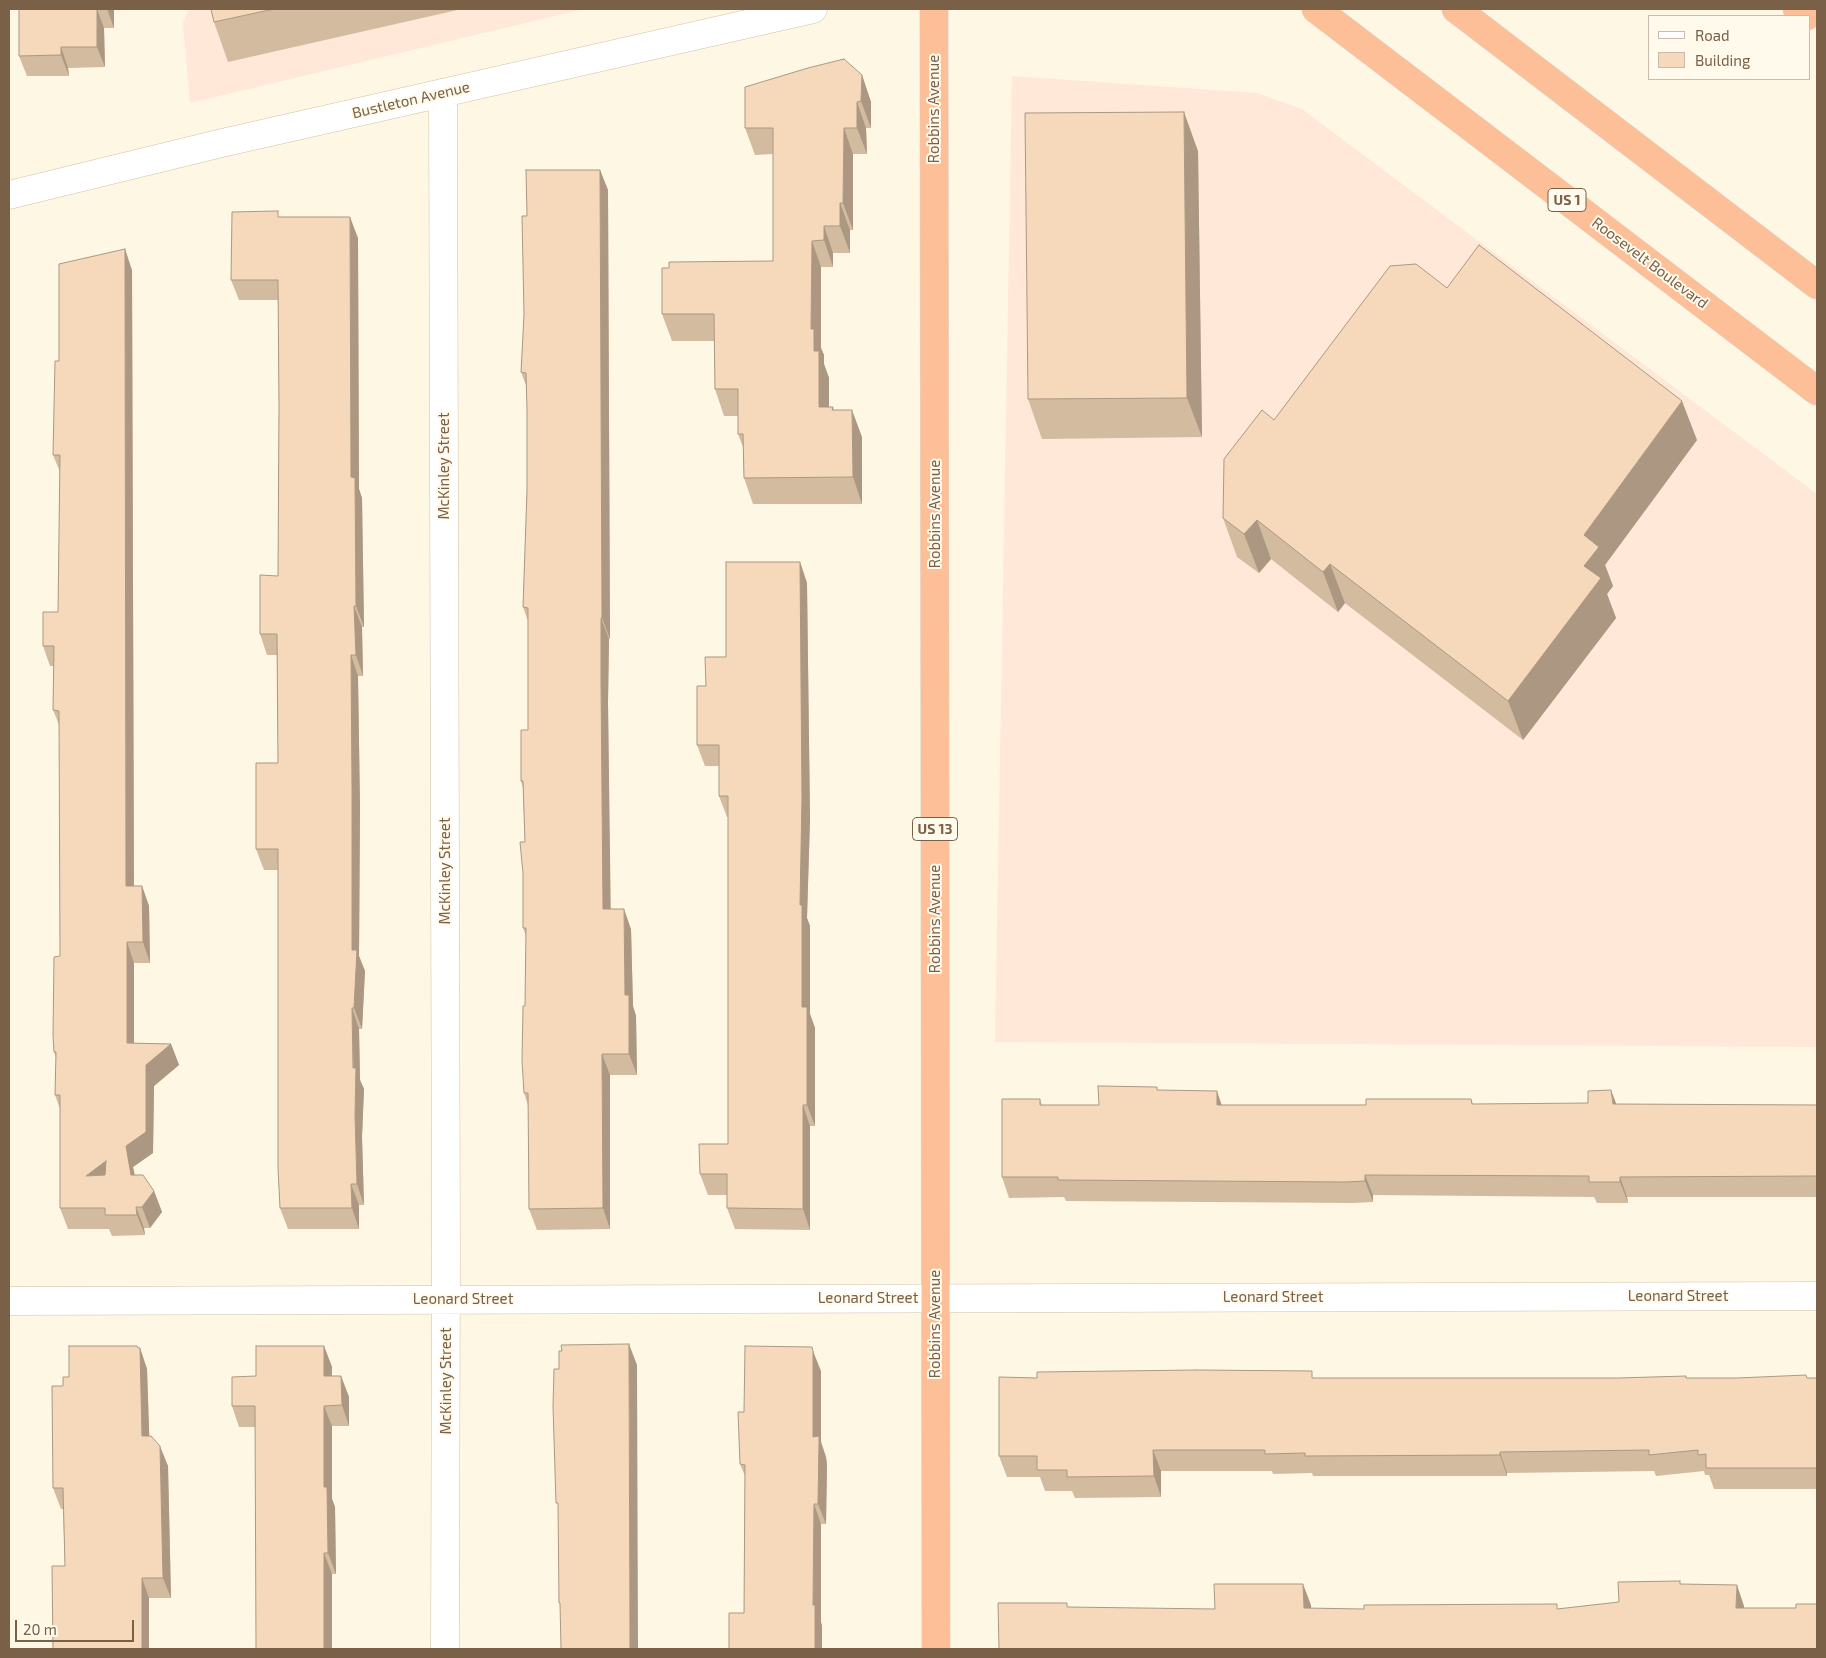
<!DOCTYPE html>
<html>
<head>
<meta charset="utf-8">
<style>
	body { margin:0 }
	#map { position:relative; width:1826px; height:1658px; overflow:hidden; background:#fef7e4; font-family:"Exo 2",sans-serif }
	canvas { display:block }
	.frame { position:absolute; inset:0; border:10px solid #796047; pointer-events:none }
	.legend { position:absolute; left:1648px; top:15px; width:162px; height:65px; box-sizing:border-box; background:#fffaec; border:1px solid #c9bcaa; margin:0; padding:6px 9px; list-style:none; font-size:15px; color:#796047 }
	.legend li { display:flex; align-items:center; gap:10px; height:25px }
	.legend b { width:25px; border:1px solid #c9bcaa }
	.scale { position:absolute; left:15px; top:1620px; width:119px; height:22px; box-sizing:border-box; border:2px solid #796047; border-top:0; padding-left:6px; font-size:15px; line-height:18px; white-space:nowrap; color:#796047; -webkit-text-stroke:4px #fffaec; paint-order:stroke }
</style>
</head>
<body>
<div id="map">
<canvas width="1826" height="1658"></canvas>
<div class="frame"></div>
<ul class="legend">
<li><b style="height:6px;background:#fff"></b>Road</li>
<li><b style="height:14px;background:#f5d9ba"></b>Building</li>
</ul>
<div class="scale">20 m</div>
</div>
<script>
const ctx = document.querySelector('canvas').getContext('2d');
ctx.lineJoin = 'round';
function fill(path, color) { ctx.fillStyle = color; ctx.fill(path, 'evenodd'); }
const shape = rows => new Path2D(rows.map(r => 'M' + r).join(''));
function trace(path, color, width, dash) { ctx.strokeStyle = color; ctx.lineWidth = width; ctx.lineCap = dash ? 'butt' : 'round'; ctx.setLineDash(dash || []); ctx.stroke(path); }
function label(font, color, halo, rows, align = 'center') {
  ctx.font = font + ' "Exo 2",sans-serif'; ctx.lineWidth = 4; ctx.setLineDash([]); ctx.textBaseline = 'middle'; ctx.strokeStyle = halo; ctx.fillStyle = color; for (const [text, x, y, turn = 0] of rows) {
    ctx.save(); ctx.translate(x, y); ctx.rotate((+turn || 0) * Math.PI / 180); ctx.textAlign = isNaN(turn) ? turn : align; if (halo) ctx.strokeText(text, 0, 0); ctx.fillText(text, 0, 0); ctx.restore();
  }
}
fill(shape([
	[189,9,584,9,190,103,183,23],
	[1012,76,1257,93,1302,109,1817,494,1817,1047,995,1042]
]), '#ffe8d7');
const street = shape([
	[443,93,446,1251,445,1649],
	[9,1301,1817,1296]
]);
const secondary = shape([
	[9,195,222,143,813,9]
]);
const highway = shape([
	[934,9,936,1649],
	[1316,9,1817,391],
	[1456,9,1817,285],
	[1797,9,1807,16]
]);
trace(street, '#d0c0a9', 29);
trace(secondary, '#d4c1a6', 29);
trace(highway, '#dfd9d3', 29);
trace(street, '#fff', 28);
trace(secondary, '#fff', 28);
trace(highway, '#fcbf97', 28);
fill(shape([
	[19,9,114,9,114,28,104,28,105,67,68,68,69,76,27,76,19,56],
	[211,9,462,9,228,62,214,22],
	[862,75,871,102,871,128,866,128,867,154,853,154,853,230,850,230,850,253,833,253,833,267,821,267,821,348,824,355,824,364,829,378,829,407,833,407,834,410,862,437,862,504,753,504,744,478,743,447,738,434,738,416,724,416,715,389,714,341,672,341,662,314,773,261,773,154,755,155,745,128],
	[1198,151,1202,437,1042,439,1028,399],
	[600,170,608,190,610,639,609,639,608,702,610,909,631,929,633,1006,636,1016,637,1075,610,1075,610,1229,537,1230,529,1209,528,1105,524,1093,526,936,523,928,525,842,523,788,521,781,528,730,528,621,523,607,527,490,527,388,521,372,524,315,527,216],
	[280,217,358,238,359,489,362,498,364,627,362,627,363,676,358,676,360,808,359,956,365,971,362,1029,359,1029,360,1080,364,1089,362,1137,364,1205,359,1205,359,1229,288,1229,280,1208,278,870,264,870,256,849,278,763,277,655,267,655,260,634,278,576,279,406,278,300,239,300,231,280],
	[132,270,134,886,142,886,149,906,150,963,134,963,134,1043,171,1044,179,1065,154,1086,153,1153,133,1167,135,1175,154,1191,162,1212,150,1228,144,1228,145,1235,112,1236,109,1229,68,1229,60,1208,60,1109,55,1095,56,1058,54,1052,60,956,60,727,53,710,54,666,50,666,43,646,58,612,60,472,53,455,59,361],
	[1447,288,1697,440,1605,565,1613,586,1607,594,1616,618,1523,740,1345,603,1338,612,1271,559,1259,573,1237,557,1223,518,1274,420],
	[800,562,807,583,810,819,807,918,810,926,810,1014,815,1028,815,1126,810,1126,810,1230,735,1229,727,1208,727,1195,708,1195,700,1174,728,1144,728,817,727,817,719,796,719,766,705,766,697,745,726,657],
	[1158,1090,1222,1105,1366,1105,1471,1099,1473,1104,1817,1105,1817,1197,1627,1197,1628,1203,1597,1203,1594,1197,1373,1195,1373,1202,1353,1203,1066,1201,1064,1197,1009,1198,1002,1177,1040,1099,1042,1105,1099,1105],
	[137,1346,138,1348,140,1348,147,1369,149,1436,168,1466,171,1598,149,1598,149,1649,53,1649,65,1566,63,1509,61,1509,53,1488,69,1377],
	[324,1346,332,1367,332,1376,341,1376,349,1397,349,1426,332,1426,332,1499,335,1507,336,1574,332,1574,255,1427,239,1427,232,1406],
	[821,1371,821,1442,826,1457,827,1465,826,1524,821,1524,821,1622,822,1626,744,1613,745,1476,740,1464],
	[1037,1378,1817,1378,1817,1489,1714,1489,1709,1475,1705,1475,1704,1471,1656,1476,1654,1471,1507,1473,1507,1476,1313,1476,1312,1473,1273,1474,1272,1471,1161,1471,1161,1497,1075,1498,1072,1491,1045,1491,1040,1477,1007,1477,999,1456]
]), '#d3bba0');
fill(shape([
	[97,9,104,28,105,67,97,47],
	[107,9,114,9,114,28],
	[61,47,68,68,69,76,61,55],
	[862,75,871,102,871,128,861,101],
	[857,102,866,128,867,154,857,128],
	[1184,112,1198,151,1202,437,1187,398],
	[844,128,853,154,853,230,843,203],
	[600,170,608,190,610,639,602,618],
	[840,203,850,230,850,253,840,226],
	[350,217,358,238,359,489,362,498,364,627,356,606,351,477],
	[824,226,833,253,833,267,824,240],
	[812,241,821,267,821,348,824,355,824,364,829,378,829,434,819,407,811,329],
	[125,249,132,270,134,906,126,886],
	[1682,401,1697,440,1605,565,1613,586,1607,594,1616,618,1523,740,1508,701,1584,535],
	[852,410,862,437,862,504,853,477],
	[1257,520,1271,559,1259,573,1244,534],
	[800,562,807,583,810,819,807,918,810,926,810,1014,815,1028,815,1126,807,1105,802,1007,800,905],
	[1330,564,1345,603,1338,612,1323,572],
	[354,606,362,627,363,676,356,655],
	[601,618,609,639,608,702,611,929,603,909,601,681],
	[351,655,358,676,360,808,359,956,365,971,362,1029,354,1008,352,950],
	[142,886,149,906,150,963,143,942],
	[624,909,631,929,633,1006,636,1016,637,1075,629,1054,625,995],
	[127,942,134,963,134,1063,127,1043],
	[352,1008,359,1029,360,1080,364,1089,362,1137,364,1205,357,1184],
	[171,1044,179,1065,154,1086,153,1153,133,1167,138,1196,131,1175,126,1146,146,1065],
	[602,1054,610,1075,610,1229,603,1208],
	[1611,1090,1619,1111,1613,1104],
	[1217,1091,1224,1112,1217,1105],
	[803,1105,810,1126,810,1230,803,1209],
	[106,1161,113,1182,86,1176],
	[1365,1175,1373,1195,1373,1202,1365,1181],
	[1620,1177,1627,1197,1628,1203,1620,1182],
	[351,1184,359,1205,359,1229,352,1208],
	[154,1191,162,1212,150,1228,142,1207],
	[136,1207,144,1228,145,1235,137,1215],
	[629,1344,637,1365,638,1649,630,1649],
	[137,1346,140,1352,140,1348,147,1369,150,1456,142,1436],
	[324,1346,332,1367,331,1397,324,1376],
	[813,1351,821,1371,821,1442,826,1457,827,1465,826,1524,818,1504,813,1437],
	[341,1376,349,1397,349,1426,342,1405],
	[324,1406,332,1426,332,1499,335,1507,336,1574,328,1553,324,1487],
	[160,1446,168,1466,171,1598,163,1578],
	[1153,1450,1161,1471,1161,1497,1154,1476],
	[1500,1452,1507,1473,1507,1476,1500,1455],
	[814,1504,821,1524,821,1622,822,1626,822,1649,815,1649,813,1605],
	[324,1553,332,1574,332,1649,324,1649],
	[142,1578,149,1598,149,1649,142,1649],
	[1303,1584,1311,1605,1312,1629,1304,1608],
	[1737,1585,1744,1606,1744,1629,1736,1608]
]), '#ac9882');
const building = shape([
	[19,9,97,9,97,47,61,47,61,55,19,56,19,9],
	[211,9,274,9,214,22,211,9],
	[844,59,862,75,861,101,857,102,857,128,844,128,843,203,840,203,840,226,824,226,824,240,812,241,811,329,814,329,814,351,819,351,819,407,833,407,832,410,852,410,853,477,744,478,743,434,738,434,738,389,715,389,714,314,662,314,662,268,669,268,669,262,773,261,773,128,745,128,745,87,808,68,844,59],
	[1184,112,1187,398,1028,399,1025,113,1184,112],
	[526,170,600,170,602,618,601,618,601,681,603,909,624,909,625,995,629,995,629,1054,602,1054,603,1208,529,1209,528,1093,524,1093,522,1061,523,1006,525,1006,526,928,523,928,523,873,520,842,525,842,523,781,521,781,521,730,528,730,528,608,523,607,527,490,527,410,526,373,521,372,524,315,522,216,527,216,526,170],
	[278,211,278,217,350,217,351,477,355,478,356,606,354,606,356,655,351,655,352,787,352,950,357,950,354,1008,352,1008,353,1068,356,1068,355,1116,357,1184,351,1184,352,1208,280,1208,278,1168,278,849,256,849,256,763,278,763,277,634,260,634,260,575,278,576,279,406,278,280,231,280,232,212,278,211],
	[1479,245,1682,401,1584,535,1599,547,1584,566,1601,578,1508,701,1330,564,1323,572,1257,520,1244,534,1223,518,1224,459,1262,410,1274,420,1390,266,1416,264,1447,288,1479,245],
	[125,249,126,886,142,886,143,942,127,942,127,1043,171,1044,146,1065,146,1132,126,1146,131,1175,143,1175,154,1191,142,1207,136,1207,137,1215,105,1215,105,1208,60,1208,60,1095,55,1095,56,1052,54,1052,53,1035,54,957,60,956,59,711,53,710,54,646,43,646,43,612,58,612,60,455,53,455,55,361,59,361,59,264,125,249],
	[106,1161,105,1175,86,1176,106,1161],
	[726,562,800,562,802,798,800,905,802,905,802,1007,807,1007,807,1105,803,1105,803,1209,727,1208,727,1174,700,1174,699,1144,728,1144,728,796,719,796,719,745,697,745,697,686,706,686,705,657,726,657,726,562],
	[1098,1086,1157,1087,1157,1090,1217,1091,1217,1105,1366,1105,1366,1099,1471,1099,1472,1104,1588,1103,1588,1091,1611,1090,1613,1104,1817,1105,1817,1176,1620,1177,1620,1182,1589,1182,1589,1176,1365,1175,1365,1181,1346,1182,1058,1180,1058,1177,1002,1177,1002,1099,1040,1099,1040,1105,1099,1105,1098,1086],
	[629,1344,630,1649,561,1649,560,1603,559,1603,558,1503,556,1503,553,1406,554,1369,559,1369,559,1351,562,1351,561,1345,629,1344],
	[69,1346,137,1346,138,1348,140,1348,142,1436,151,1436,160,1446,163,1578,142,1578,142,1649,53,1649,52,1566,65,1566,63,1488,53,1488,52,1386,63,1386,63,1377,69,1377,69,1346],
	[256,1346,324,1346,324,1376,341,1376,342,1405,324,1406,324,1487,327,1487,328,1553,324,1553,324,1649,256,1649,255,1406,232,1406,232,1377,256,1376,256,1346],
	[745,1346,812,1347,813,1351,813,1437,819,1436,819,1444,818,1504,814,1504,813,1605,815,1605,815,1649,729,1649,729,1613,744,1613,745,1465,740,1464,738,1412,744,1412,745,1346],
	[1196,1370,1312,1371,1312,1378,1618,1378,1686,1376,1686,1378,1737,1378,1806,1375,1807,1378,1817,1378,1817,1468,1706,1468,1706,1454,1698,1455,1698,1450,1649,1455,1649,1450,1500,1452,1500,1455,1305,1456,1305,1453,1265,1454,1265,1450,1153,1450,1154,1476,1067,1477,1067,1470,1037,1470,1037,1456,999,1456,999,1377,1037,1378,1037,1372,1196,1370],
	[1680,1581,1680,1584,1737,1585,1736,1608,1796,1608,1796,1604,1817,1604,1817,1649,999,1649,998,1603,1067,1603,1067,1607,1215,1609,1214,1584,1303,1584,1304,1608,1364,1609,1364,1605,1557,1604,1557,1609,1619,1602,1618,1582,1680,1581]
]);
fill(building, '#f5d9ba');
trace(building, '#ac9882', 1);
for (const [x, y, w] of [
	[1567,200,38],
	[935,829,45]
]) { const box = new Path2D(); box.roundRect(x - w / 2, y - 11.5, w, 23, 4); ctx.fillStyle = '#fffaec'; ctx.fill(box); trace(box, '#796047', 1); }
label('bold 14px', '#796047', null, [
	["US 1",1567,200],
	["US 13",935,829]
]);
label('15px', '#796047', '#fffaec', [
	["Bustleton Avenue",411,100,-13],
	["Robbins Avenue",934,109,-90],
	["Roosevelt Boulevard",1650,263,37],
	["McKinley Street",444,466,-90],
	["Robbins Avenue",935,514,-90],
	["McKinley Street",445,871,-90],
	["Robbins Avenue",935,919,-90],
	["Leonard Street",1678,1296],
	["Leonard Street",1273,1297],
	["Leonard Street",868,1298],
	["Leonard Street",463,1299],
	["Robbins Avenue",935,1324,-90],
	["McKinley Street",446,1381,-90]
]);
</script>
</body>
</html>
